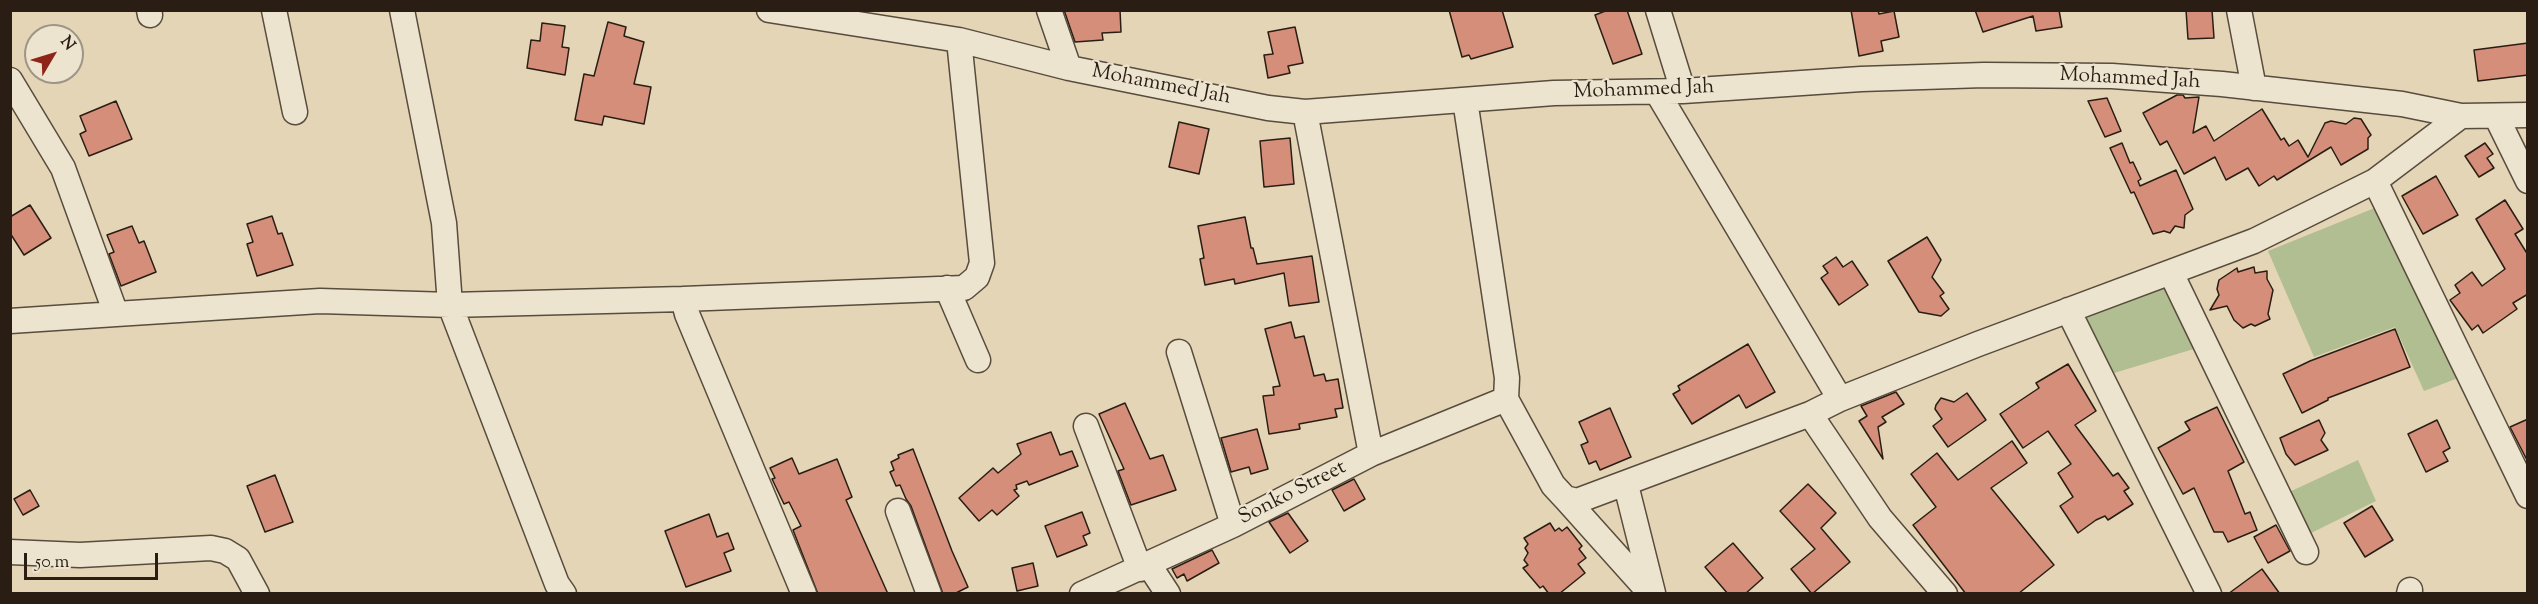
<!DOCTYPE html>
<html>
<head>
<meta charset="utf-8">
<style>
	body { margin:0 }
	#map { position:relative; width:2538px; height:604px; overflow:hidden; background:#e4d5b7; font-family:"Sorts Mill Goudy",serif }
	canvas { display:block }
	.frame { position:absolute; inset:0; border:12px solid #2a1e14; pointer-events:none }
	.north { position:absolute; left:24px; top:24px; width:60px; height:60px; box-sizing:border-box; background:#ede4d0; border:2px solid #9f9585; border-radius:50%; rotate:52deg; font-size:16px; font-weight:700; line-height:24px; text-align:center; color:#2a1e14 }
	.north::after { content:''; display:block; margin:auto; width:21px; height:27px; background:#8f2418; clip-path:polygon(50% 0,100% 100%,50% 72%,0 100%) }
	.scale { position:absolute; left:24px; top:553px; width:134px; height:27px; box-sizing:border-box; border:3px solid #2a1e14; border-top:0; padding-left:8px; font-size:18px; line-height:21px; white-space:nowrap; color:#2a1e14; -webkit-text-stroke:4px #ede4d0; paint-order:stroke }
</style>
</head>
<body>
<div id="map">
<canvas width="2538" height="604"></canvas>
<div class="frame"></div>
<div class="north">N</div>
<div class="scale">50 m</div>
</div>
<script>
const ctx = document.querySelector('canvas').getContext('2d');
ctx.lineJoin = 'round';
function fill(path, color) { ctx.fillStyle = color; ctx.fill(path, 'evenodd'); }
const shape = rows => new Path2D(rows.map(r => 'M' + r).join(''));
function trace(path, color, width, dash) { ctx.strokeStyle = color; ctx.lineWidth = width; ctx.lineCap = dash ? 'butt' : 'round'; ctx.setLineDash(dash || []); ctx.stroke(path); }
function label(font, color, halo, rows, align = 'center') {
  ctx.font = font + ' "Sorts Mill Goudy",serif'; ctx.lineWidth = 4.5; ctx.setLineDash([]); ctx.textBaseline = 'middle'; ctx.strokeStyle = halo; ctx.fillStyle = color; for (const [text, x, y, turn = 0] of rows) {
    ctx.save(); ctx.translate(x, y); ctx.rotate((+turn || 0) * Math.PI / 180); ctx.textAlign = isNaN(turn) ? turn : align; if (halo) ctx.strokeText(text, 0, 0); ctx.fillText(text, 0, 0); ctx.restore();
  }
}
fill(shape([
	[2377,207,2461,377,2424,391,2395,327,2314,357,2268,251],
	[2167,286,2197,348,2114,373,2082,309],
	[2358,460,2376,501,2305,536,2285,494]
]), '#b0be91');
const building = shape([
	[1064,10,1120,10,1121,32,1102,33,1103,40,1075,42,1064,10],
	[1449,10,1502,10,1513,47,1471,59,1469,55,1462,57,1449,10],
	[1608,10,1627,10,1642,54,1613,64,1595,15,1608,10],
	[1851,10,1878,10,1879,14,1894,11,1899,37,1881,41,1883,51,1859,56,1851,10],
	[1975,10,2059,10,2062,27,2036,31,2033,16,1983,32,1975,10],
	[2186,10,2212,10,2214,38,2188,39,2186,10],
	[608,22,626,27,624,36,644,42,634,84,651,87,644,124,604,116,602,125,575,120,584,74,594,76,608,22],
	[542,23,565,26,562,47,569,48,565,75,527,68,531,40,540,41,542,23],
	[1295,27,1303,63,1288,66,1290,73,1268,78,1264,55,1273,54,1268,32,1295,27],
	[2528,43,2528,75,2478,81,2474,50,2528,43],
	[2177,95,2183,95,2185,98,2199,97,2193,133,2206,126,2214,141,2262,109,2281,140,2284,138,2289,146,2298,140,2308,157,2325,123,2331,121,2346,124,2354,118,2361,119,2371,135,2368,138,2368,149,2341,165,2331,147,2277,180,2274,176,2259,186,2248,168,2226,180,2215,157,2184,174,2167,141,2160,145,2143,113,2177,95],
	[2107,98,2121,131,2105,137,2088,101,2107,98],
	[116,101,132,139,89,156,80,134,86,131,80,116,116,101],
	[1179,122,1209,129,1199,174,1169,167,1179,122],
	[1290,138,1294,184,1264,187,1260,141,1290,138],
	[2122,143,2130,163,2133,162,2141,179,2138,181,2140,186,2176,170,2193,209,2185,215,2184,228,2175,226,2170,233,2164,231,2153,234,2134,192,2131,193,2110,148,2122,143],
	[2485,143,2493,154,2487,158,2494,168,2479,177,2465,156,2485,143],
	[2436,176,2458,215,2423,234,2402,196,2436,176],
	[2505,200,2523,229,2515,234,2528,255,2528,294,2513,303,2517,309,2483,333,2478,325,2472,330,2450,300,2460,293,2455,285,2472,272,2482,286,2505,269,2476,219,2505,200],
	[30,205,51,238,24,255,10,233,10,217,30,205],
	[272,216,278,234,282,233,293,265,257,276,247,244,253,242,247,224,272,216],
	[1245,217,1251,248,1253,248,1257,264,1312,256,1319,302,1289,306,1284,273,1235,284,1234,279,1205,285,1200,259,1204,258,1198,226,1245,217],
	[132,226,139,243,144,241,156,272,121,286,109,254,114,252,107,235,132,226],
	[1927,237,1941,260,1932,277,1944,293,1940,296,1949,309,1941,316,1919,312,1888,261,1927,237],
	[1836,257,1843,267,1852,261,1868,285,1839,305,1821,278,1828,273,1823,266,1836,257],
	[2254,267,2255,273,2267,271,2267,279,2273,290,2268,314,2270,319,2255,326,2251,324,2243,328,2234,320,2227,306,2210,310,2219,295,2217,289,2219,280,2237,268,2238,272,2254,267],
	[1291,322,1295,338,1304,336,1314,376,1324,374,1326,381,1338,379,1343,408,1335,409,1337,417,1299,424,1300,429,1269,434,1263,396,1274,395,1273,387,1280,386,1265,329,1291,322],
	[2395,329,2410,367,2328,398,2328,400,2302,413,2283,374,2310,361,2395,329],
	[1748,344,1775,392,1746,408,1739,395,1692,424,1673,394,1680,390,1678,386,1748,344],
	[2068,364,2096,411,2075,425,2113,476,2118,473,2129,488,2124,491,2133,504,2108,520,2105,516,2096,520,2078,533,2060,506,2073,497,2058,473,2071,464,2048,431,2023,448,2000,414,2039,388,2036,383,2068,364],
	[1896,392,1904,404,1882,417,1886,422,1878,427,1883,459,1859,421,1867,416,1861,406,1896,392],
	[1967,393,1986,420,1948,447,1933,426,1942,419,1935,409,1936,405,1941,398,1954,402,1967,393],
	[1125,403,1150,459,1163,455,1176,490,1131,505,1118,471,1124,469,1099,414,1125,403],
	[2217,407,2244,462,2228,471,2245,514,2250,512,2257,530,2228,542,2223,532,2214,532,2194,488,2183,494,2158,448,2190,430,2185,422,2217,407],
	[1610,408,1631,457,1600,470,1596,461,1589,464,1581,445,1588,442,1579,422,1610,408],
	[2528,419,2528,462,2510,427,2528,419],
	[2319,420,2325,433,2321,440,2328,450,2295,465,2286,454,2280,438,2319,420],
	[2437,420,2450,448,2443,452,2448,461,2426,472,2408,434,2437,420],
	[1257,429,1268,469,1251,474,1249,467,1231,472,1221,438,1257,429],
	[1051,432,1060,455,1072,451,1078,466,1029,485,1027,481,1016,485,1017,489,1014,490,1019,496,997,515,992,510,979,521,959,498,993,468,998,473,1021,454,1017,444,1051,432],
	[2012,441,2027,463,1991,488,2054,565,2018,594,1966,594,1913,525,1936,507,1911,474,1937,453,1958,480,2012,441],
	[913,449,952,551,968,587,954,594,943,594,911,506,906,499,900,485,896,486,890,472,894,470,891,462,899,458,898,455,913,449],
	[792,458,799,474,837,459,852,497,846,500,888,594,818,594,793,530,801,526,789,502,784,504,772,479,775,478,770,468,792,458],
	[275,475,293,522,265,532,247,486,275,475],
	[1354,479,1365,499,1344,511,1332,490,1354,479],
	[1808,484,1836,513,1821,528,1850,562,1812,594,1791,569,1815,549,1780,511,1808,484],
	[30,490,39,506,23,515,14,499,30,490],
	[2372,506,2393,540,2365,557,2344,523,2372,506],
	[1082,512,1090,533,1083,536,1087,545,1057,557,1045,526,1082,512],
	[1288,513,1308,541,1290,553,1269,522,1288,513],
	[709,514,717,537,728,533,734,549,724,553,731,571,686,587,665,531,709,514],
	[1550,523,1555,531,1559,528,1562,531,1567,527,1582,546,1579,549,1586,558,1578,564,1585,573,1559,594,1549,594,1543,586,1540,588,1523,568,1528,565,1524,560,1528,553,1525,548,1528,544,1524,538,1550,523],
	[2276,525,2290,551,2268,563,2254,537,2276,525],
	[1733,543,1763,578,1745,594,1728,594,1705,567,1733,543],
	[1212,550,1219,563,1187,581,1184,574,1177,578,1172,569,1212,550],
	[1033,563,1038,586,1017,591,1012,568,1033,563],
	[2262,569,2280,594,2228,594,2262,569]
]);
fill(building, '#d58e79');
trace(building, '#2a1e14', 1.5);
const minor = shape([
	[149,10,150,15],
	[274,10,295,112],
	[402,10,444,223,450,305,557,584,564,594],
	[769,10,959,40,1069,68,1268,108,1305,112,1554,93,1683,91,1861,79,1984,75,2112,76,2222,84,2402,104,2461,116,2528,115],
	[1049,10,1069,68],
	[1658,10,1683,91],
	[2239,10,2254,88],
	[10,80,63,168,116,314,10,321],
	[1657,92,1840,399],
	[1465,100,1507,378,1506,399,1553,485,1565,498,1577,501,1810,414,1840,399,1978,344,2254,241,2375,181,2461,116],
	[1305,112,1371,454],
	[2496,116,2528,181],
	[2375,181,2528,496],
	[2171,273,2306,552],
	[947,288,978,360],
	[2068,310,2209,594],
	[116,314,320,301,450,305,683,299],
	[1179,352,1233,525],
	[1810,414,1880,518,1945,594],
	[1086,426,1140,569],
	[1626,485,1653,593],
	[1565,498,1651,594],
	[898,511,929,594],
	[10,552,80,555,211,548,225,551,238,559,257,594],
	[1149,565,1168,594],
	[804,594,687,314,683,299,964,288,977,277,982,263,959,40],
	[1082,594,1233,525,1371,454,1506,399],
	[2409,594,2410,590]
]);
trace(minor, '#584c3d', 27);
trace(minor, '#ede4d0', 24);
label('21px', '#2a1e14', '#ede4d0', [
	["Mohammed Jah",2130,80,3],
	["Mohammed Jah",1161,86,11],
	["Mohammed Jah",1644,91,-2],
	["Sonko Street",1293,494,-27]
]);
</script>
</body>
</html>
